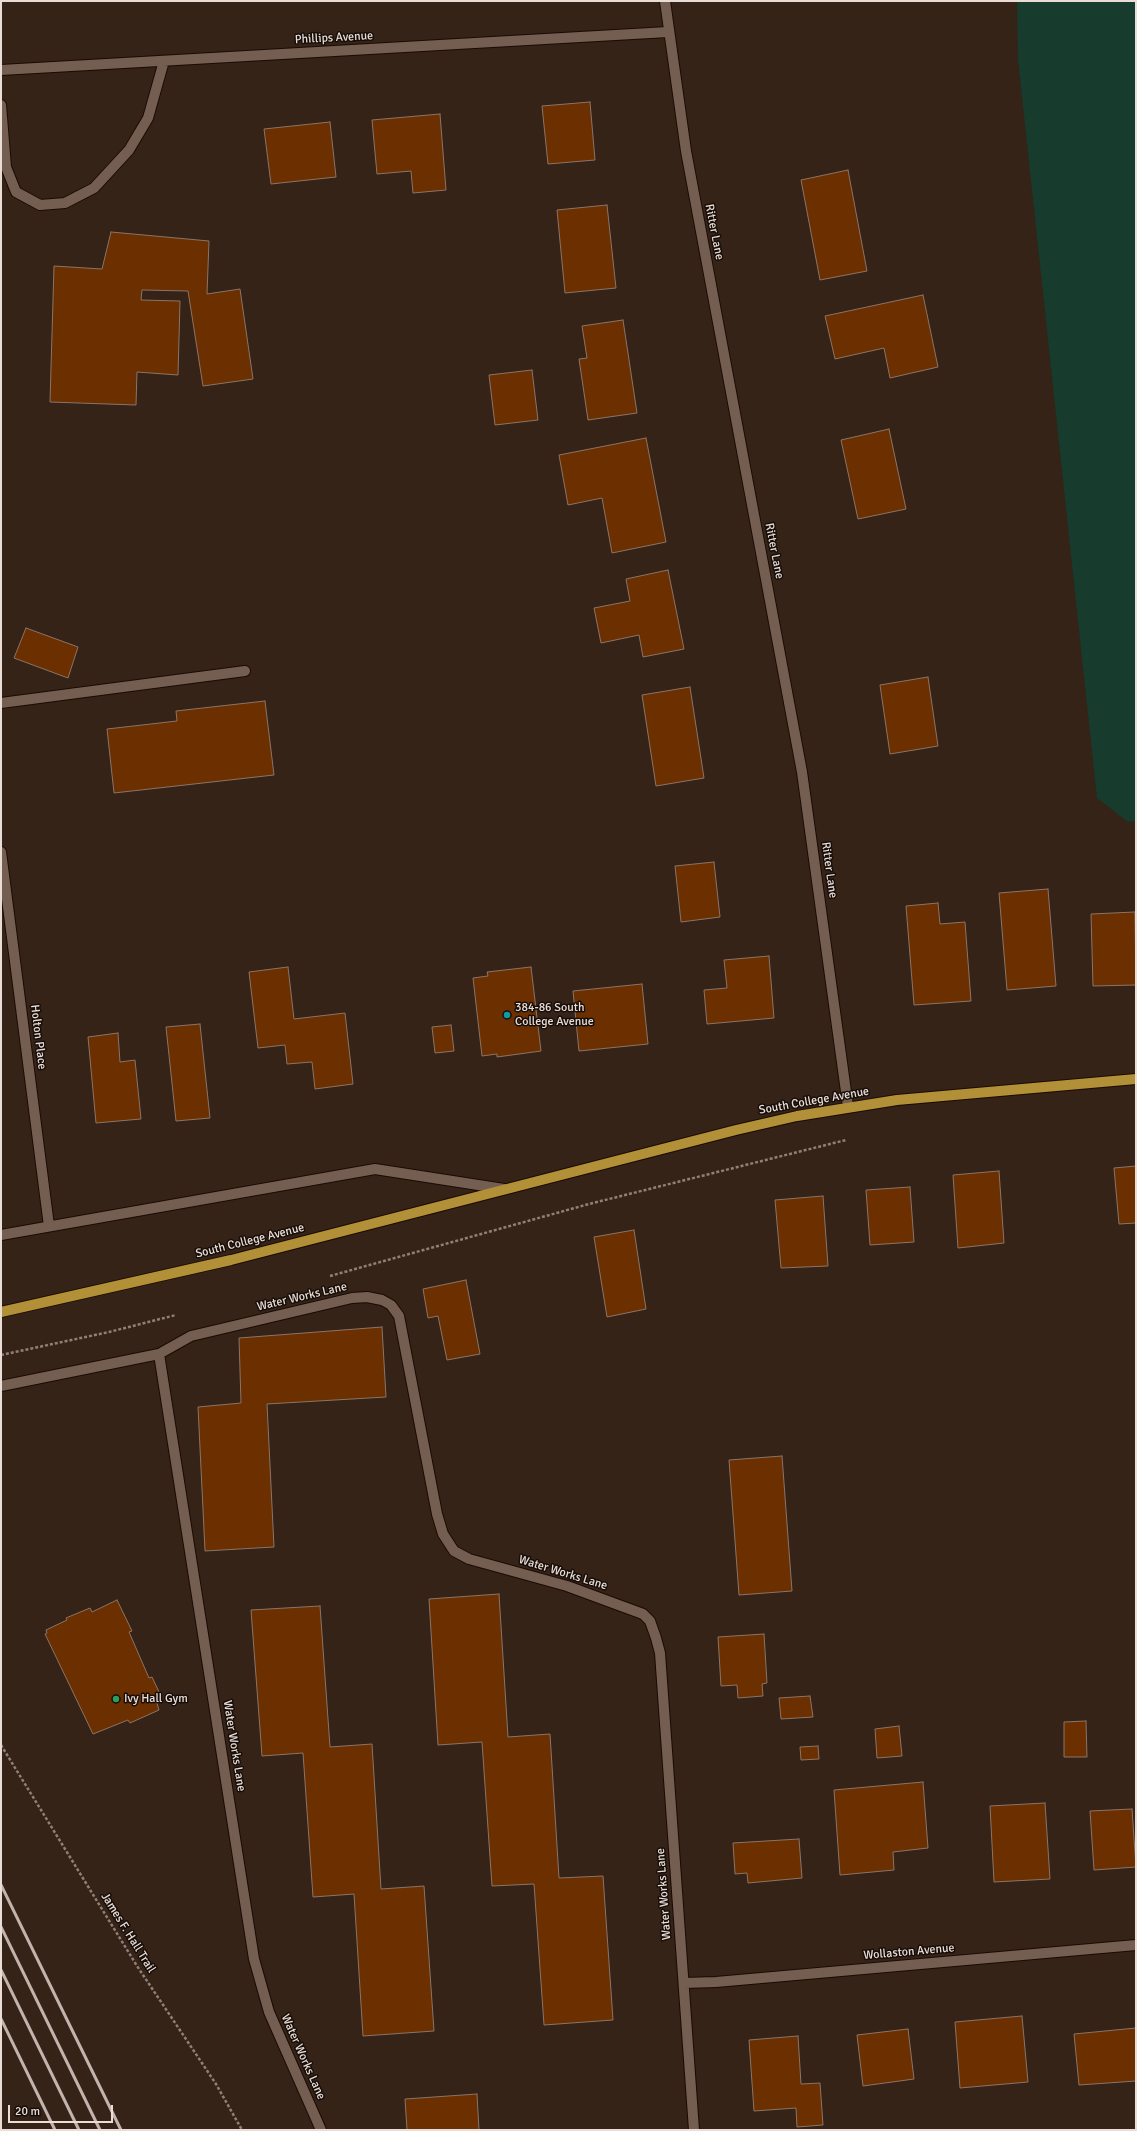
<!DOCTYPE html>
<html>
<head>
<meta charset="utf-8">
<style>
	body { margin:0 }
	#map { position:relative; width:1137px; height:2131px; overflow:hidden; background:#352318; font-family:Signika,sans-serif }
	canvas { display:block }
	.frame { position:absolute; inset:0; border:2px solid #eaddd6; pointer-events:none }
	.scale { position:absolute; left:8px; top:2105px; width:105px; height:18px; box-sizing:border-box; border:2px solid #eaddd6; border-top:0; padding-left:5px; font-size:12px; line-height:14px; white-space:nowrap; color:#eaddd6; -webkit-text-stroke:3px #170e0a; paint-order:stroke }
</style>
</head>
<body>
<div id="map">
<canvas width="1137" height="2131"></canvas>
<div class="frame"></div>
<div class="scale">20 m</div>
</div>
<script>
const ctx = document.querySelector('canvas').getContext('2d');
ctx.lineJoin = 'round';
function fill(path, color) { ctx.fillStyle = color; ctx.fill(path, 'evenodd'); }
const shape = rows => new Path2D(rows.map(r => 'M' + r).join(''));
function trace(path, color, width, dash) { ctx.strokeStyle = color; ctx.lineWidth = width; ctx.lineCap = dash ? 'butt' : 'round'; ctx.setLineDash(dash || []); ctx.stroke(path); }
function label(font, color, halo, rows, align = 'center') {
  ctx.font = font + ' Signika,sans-serif'; ctx.lineWidth = 3; ctx.setLineDash([]); ctx.textBaseline = 'middle'; ctx.strokeStyle = halo; ctx.fillStyle = color; for (const [text, x, y, turn = 0] of rows) {
    ctx.save(); ctx.translate(x, y); ctx.rotate((+turn || 0) * Math.PI / 180); ctx.textAlign = isNaN(turn) ? turn : align; if (halo) ctx.strokeText(text, 0, 0); ctx.fillText(text, 0, 0); ctx.restore();
  }
}
fill(shape([
	[1017,1,1136,1,1136,821,1128,822,1097,798,1018,59]
]), '#173b2c');
const building = shape([
	[590,102,595,160,548,164,542,106,590,102],
	[440,114,446,190,413,193,411,171,377,174,372,120,440,114],
	[330,122,336,177,271,184,264,129,330,122],
	[848,170,867,271,820,280,801,180,848,170],
	[607,205,616,288,565,293,557,210,607,205],
	[111,232,209,241,207,294,240,289,253,379,203,386,188,291,142,290,141,300,180,301,178,375,137,372,136,405,50,402,54,266,102,269,111,232],
	[923,295,938,367,890,378,884,348,835,359,825,316,923,295],
	[623,320,637,413,588,420,579,359,587,358,582,326,623,320],
	[532,370,538,420,495,425,489,375,532,370],
	[889,429,906,509,858,519,841,440,889,429],
	[646,438,666,542,612,553,602,498,568,505,559,455,646,438],
	[668,570,684,649,643,657,639,635,601,643,594,608,630,601,626,579,668,570],
	[26,628,78,647,68,678,14,658,26,628],
	[928,677,938,746,890,754,880,685,928,677],
	[690,687,704,778,656,786,642,695,690,687],
	[265,701,274,775,114,793,107,729,177,721,176,711,265,701],
	[714,862,720,917,681,922,675,866,714,862],
	[1048,889,1056,986,1007,990,999,893,1048,889],
	[938,903,940,924,965,922,971,1001,914,1005,906,906,938,903],
	[1135,912,1136,985,1093,986,1091,914,1135,912],
	[769,956,774,1018,707,1024,704,990,727,988,724,960,769,956],
	[288,967,294,1019,345,1013,353,1084,315,1089,312,1062,287,1064,285,1045,258,1048,249,972,288,967],
	[531,967,541,1051,497,1057,497,1054,482,1056,473,978,488,976,487,972,531,967],
	[642,984,648,1044,579,1051,573,991,642,984],
	[200,1024,210,1118,176,1121,166,1027,200,1024],
	[451,1025,454,1051,435,1053,432,1027,451,1025],
	[118,1033,120,1062,135,1060,141,1119,96,1123,88,1037,118,1033],
	[1136,1166,1136,1223,1119,1224,1114,1168,1136,1166],
	[999,1171,1004,1243,958,1248,953,1175,999,1171],
	[910,1187,914,1242,870,1245,866,1190,910,1187],
	[823,1196,828,1266,781,1268,775,1200,823,1196],
	[634,1230,646,1309,607,1317,594,1237,634,1230],
	[466,1280,480,1354,447,1360,438,1316,428,1318,423,1289,466,1280],
	[382,1327,386,1397,267,1404,274,1547,205,1551,198,1407,241,1403,239,1338,382,1327],
	[782,1456,792,1591,739,1595,729,1460,782,1456],
	[499,1594,508,1737,550,1734,559,1878,603,1876,613,2020,544,2025,534,1884,492,1886,482,1742,438,1745,429,1599,499,1594],
	[117,1600,132,1631,129,1632,149,1678,152,1677,161,1696,158,1698,159,1702,157,1703,159,1710,130,1723,128,1720,93,1734,45,1634,47,1633,46,1630,67,1620,66,1618,90,1608,92,1612,117,1600],
	[320,1606,330,1747,372,1744,381,1889,424,1886,434,2031,363,2036,354,1894,313,1897,303,1753,262,1756,251,1610,320,1606],
	[764,1634,767,1683,762,1684,763,1696,738,1698,737,1685,721,1686,718,1637,764,1634],
	[810,1696,813,1717,781,1719,779,1698,810,1696],
	[1086,1721,1087,1757,1064,1757,1064,1722,1086,1721],
	[899,1726,902,1756,877,1758,875,1729,899,1726],
	[818,1746,819,1759,801,1760,800,1747,818,1746],
	[923,1782,928,1848,893,1852,894,1870,840,1875,834,1790,923,1782],
	[1045,1803,1050,1879,994,1882,990,1806,1045,1803],
	[1132,1809,1136,1867,1094,1870,1090,1811,1132,1809],
	[799,1839,802,1878,748,1883,747,1873,735,1874,733,1843,799,1839],
	[1022,2016,1028,2082,960,2088,955,2022,1022,2016],
	[1136,2028,1136,2081,1079,2085,1074,2034,1136,2028],
	[908,2029,914,2079,863,2086,857,2035,908,2029],
	[798,2036,801,2084,820,2083,823,2125,797,2127,796,2108,754,2111,749,2040,798,2036],
	[477,2094,479,2130,407,2130,405,2099,477,2094]
]);
fill(building, '#6c3000');
trace(building, '#8b7467', 1);
const minor = shape([
	[665,1,686,151,802,772,848,1106],
	[1,70,668,32],
	[1,105,6,167,16,192,40,205,65,203,94,188,129,150,148,118,164,61],
	[1,703,245,671],
	[1,852,49,1226],
	[1,1235,375,1169,504,1189],
	[159,1354,254,1959,269,2012,321,2130],
	[1,1386,159,1354,191,1336,352,1298,367,1297,382,1300,391,1305,399,1316,437,1514,443,1534,454,1551,469,1559,567,1586,643,1614,650,1621,656,1638,660,1653,694,2130],
	[684,1983,716,1982,1136,1945]
]);
const major = shape([
	[1,1312,231,1260,736,1130,797,1116,897,1100,1136,1079]
]);
trace(minor, '#1c0b03', 12);
trace(major, '#1c0b03', 12);
trace(shape([
	[330,1276,589,1204,846,1140],
	[1,1355,109,1332,176,1315],
	[1,1745,137,1966,216,2084,242,2130]
]), '#8f7f76', 2.5, [3, 2]);
trace(minor, '#745e52', 10);
trace(major, '#b29038', 10);
trace(shape([
	[1,1885,121,2130],
	[1,1927,100,2130],
	[1,1970,79,2130],
	[1,2019,55,2130]
]), '#c2b4ac', 3);
for (const [x, y, r, color] of [
	[507,1015,4,"#0f9aa8"],
	[116,1699,4,"#2e9e5b"]
]) { const dot = new Path2D(); dot.arc(x, y, r, 0, 2 * Math.PI); ctx.fillStyle = color; ctx.fill(dot); trace(dot, '#170e0a', 1.5); }
label('12px', '#eaddd6', '#170e0a', [
	["Phillips Avenue",334,38,-3],
	["Ritter Lane",714,232,79],
	["Ritter Lane",774,551,79],
	["Ritter Lane",829,870,82],
	["Holton Place",38,1037,83],
	["South College Avenue",814,1101,-10],
	["South College Avenue",250,1241,-14],
	["Water Works Lane",302,1297,-13],
	["Water Works Lane",563,1573,17],
	["Water Works Lane",234,1746,81],
	["Water Works Lane",664,1894,-94],
	["James F. Hall Trail",128,1933,58],
	["Wollaston Avenue",909,1952,-5],
	["Water Works Lane",303,2057,66]
]);
label('12px', '#eaddd6', '#170e0a', [
	["384-86 South",515,1008],
	["College Avenue",515,1022],
	["Ivy Hall Gym",124,1699]
], 'left');
</script>
</body>
</html>
